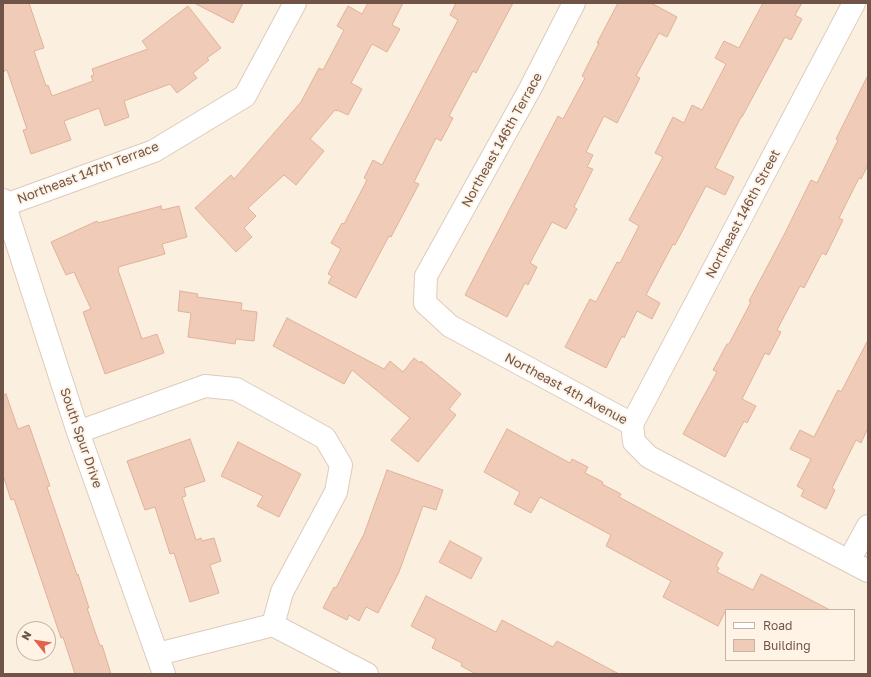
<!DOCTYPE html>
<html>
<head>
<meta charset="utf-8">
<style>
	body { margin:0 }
	#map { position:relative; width:871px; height:677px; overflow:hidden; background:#fbefdf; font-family:"Golos Text",sans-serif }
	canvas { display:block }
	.frame { position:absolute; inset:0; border:4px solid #705448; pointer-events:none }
	.legend { position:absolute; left:725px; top:609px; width:130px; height:52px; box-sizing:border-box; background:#fef3e5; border:1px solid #c5b3a6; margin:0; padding:5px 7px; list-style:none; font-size:12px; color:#705448 }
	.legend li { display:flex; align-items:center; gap:8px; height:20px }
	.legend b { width:20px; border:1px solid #c5b3a6 }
	.north { position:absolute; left:16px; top:621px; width:40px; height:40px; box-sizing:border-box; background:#fef3e5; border:1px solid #c5b3a6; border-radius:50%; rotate:300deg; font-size:11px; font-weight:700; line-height:16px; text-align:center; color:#705448 }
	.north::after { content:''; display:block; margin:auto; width:14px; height:18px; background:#e26347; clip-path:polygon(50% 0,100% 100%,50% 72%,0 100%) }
</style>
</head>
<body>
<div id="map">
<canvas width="871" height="677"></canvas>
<div class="frame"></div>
<ul class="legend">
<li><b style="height:5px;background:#fff"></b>Road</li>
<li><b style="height:11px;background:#efcbb8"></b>Building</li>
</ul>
<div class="north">N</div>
</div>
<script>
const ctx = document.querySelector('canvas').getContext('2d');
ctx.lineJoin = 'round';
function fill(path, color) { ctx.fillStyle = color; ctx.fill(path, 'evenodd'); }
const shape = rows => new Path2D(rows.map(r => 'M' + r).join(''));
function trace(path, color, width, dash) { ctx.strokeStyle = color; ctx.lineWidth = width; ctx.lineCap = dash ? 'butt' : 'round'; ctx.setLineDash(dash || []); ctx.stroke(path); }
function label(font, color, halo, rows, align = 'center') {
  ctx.font = font + ' "Golos Text",sans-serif'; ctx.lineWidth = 3.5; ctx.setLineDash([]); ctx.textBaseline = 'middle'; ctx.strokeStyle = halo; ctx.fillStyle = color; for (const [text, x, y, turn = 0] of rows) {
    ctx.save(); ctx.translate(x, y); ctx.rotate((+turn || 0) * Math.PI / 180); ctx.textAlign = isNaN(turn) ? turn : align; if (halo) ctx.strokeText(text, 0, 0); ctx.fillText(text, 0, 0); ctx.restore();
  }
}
const building = shape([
	[3,3,29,3,44,48,34,51,46,86,48,85,52,96,93,81,91,76,94,75,92,69,148,49,142,41,188,6,221,48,207,58,209,60,193,73,197,78,177,93,170,84,124,101,129,117,105,126,99,108,64,121,71,140,31,154,23,130,27,129,7,70,3,72,3,3],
	[194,3,243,3,233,23,194,3],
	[368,3,403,3,392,25,400,29,387,52,372,44,351,83,362,89,348,115,337,110,337,111,335,110,310,139,324,151,296,185,284,175,248,208,256,216,244,228,252,237,236,252,195,208,231,175,234,179,301,102,319,68,323,70,344,30,337,26,348,6,362,14,368,3],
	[456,3,513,3,476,73,473,71,449,116,453,118,441,141,436,138,414,182,419,184,391,237,389,236,356,298,328,283,332,276,328,274,341,249,331,243,342,223,344,224,367,180,364,178,373,160,382,165,436,62,458,20,450,15,456,3],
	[618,3,651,3,677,17,667,37,659,33,636,76,640,78,617,123,604,116,586,152,593,155,587,167,593,169,574,207,577,209,566,229,552,222,530,263,537,267,528,285,525,283,507,317,465,295,558,116,563,119,585,78,582,76,599,43,597,43,618,3],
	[763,3,802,3,795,15,802,19,791,40,785,37,742,117,741,117,715,168,734,177,725,195,706,186,675,245,673,244,646,295,660,303,652,319,637,311,624,338,622,336,606,368,565,347,590,299,596,302,617,262,620,263,639,226,629,220,663,157,655,153,673,117,684,123,692,105,702,110,726,64,715,58,724,41,739,48,763,3],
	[868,75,868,165,861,179,859,178,839,218,843,220,826,255,822,253,804,288,800,286,777,330,781,332,769,355,765,353,742,399,756,406,747,423,744,421,725,457,683,434,717,372,713,370,727,344,729,344,751,302,749,301,785,233,811,180,817,183,838,140,836,139,868,75],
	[161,206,162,210,179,206,187,237,162,244,165,254,118,267,119,269,118,270,142,339,157,334,164,353,105,374,83,312,91,309,74,272,66,275,51,242,97,221,98,223,161,206],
	[180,291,198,294,197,297,242,303,241,310,257,312,254,341,236,339,235,344,188,337,191,313,178,311,180,291],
	[287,318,384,369,390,361,403,372,414,358,420,363,421,361,461,394,449,409,456,415,418,462,391,440,410,418,352,370,344,384,273,346,287,318],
	[868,340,868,428,861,443,856,440,832,488,835,490,826,509,801,496,804,490,797,486,811,459,790,449,800,430,814,437,838,390,841,392,868,340],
	[6,394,18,429,29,425,50,486,47,487,77,575,78,574,89,608,87,608,100,646,102,645,111,674,75,674,63,637,61,638,14,499,11,500,3,475,3,395,6,394],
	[507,429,570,463,572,459,588,467,585,473,603,482,602,484,621,494,619,497,723,553,716,566,719,568,717,572,753,590,761,574,830,610,726,610,718,626,663,597,671,581,606,546,611,535,540,497,531,513,514,504,520,492,484,472,507,429],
	[190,439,205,481,184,488,186,496,182,497,196,540,201,538,202,541,214,538,221,561,210,565,219,593,190,602,174,553,170,554,155,507,145,510,127,461,190,439],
	[238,442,301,474,279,517,257,506,263,496,221,476,238,442],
	[387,470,443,490,436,510,423,506,399,572,378,613,366,607,359,621,349,615,347,620,323,608,334,587,336,588,364,534,387,470],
	[450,541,482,558,471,579,439,562,450,541],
	[426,596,496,632,502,620,553,647,557,641,619,674,476,674,461,666,462,663,432,648,436,639,411,626,426,596]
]);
fill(building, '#efcbb8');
trace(building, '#e1b199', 1);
const minor = shape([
	[574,3,530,89,426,276,425,303,450,326,632,424],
	[3,200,78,432,164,674],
	[5,205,154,151,245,96,295,3],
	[632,424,854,3],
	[632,424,634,442,649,457,868,571],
	[78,432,205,386,236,389,325,438,341,465,336,492,282,592,273,625,158,654],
	[849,561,868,526],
	[273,625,367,674]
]);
trace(minor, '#decbbc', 24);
trace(minor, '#fff', 22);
label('13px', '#705448', '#fef3e5', [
	["Northeast 146th Terrace",502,140,-61],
	["Northeast 147th Terrace",88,173,-21],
	["Northeast 146th Street",743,214,-62],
	["Northeast 4th Avenue",566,389,28],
	["South Spur Drive",81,438,71]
]);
</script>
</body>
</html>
